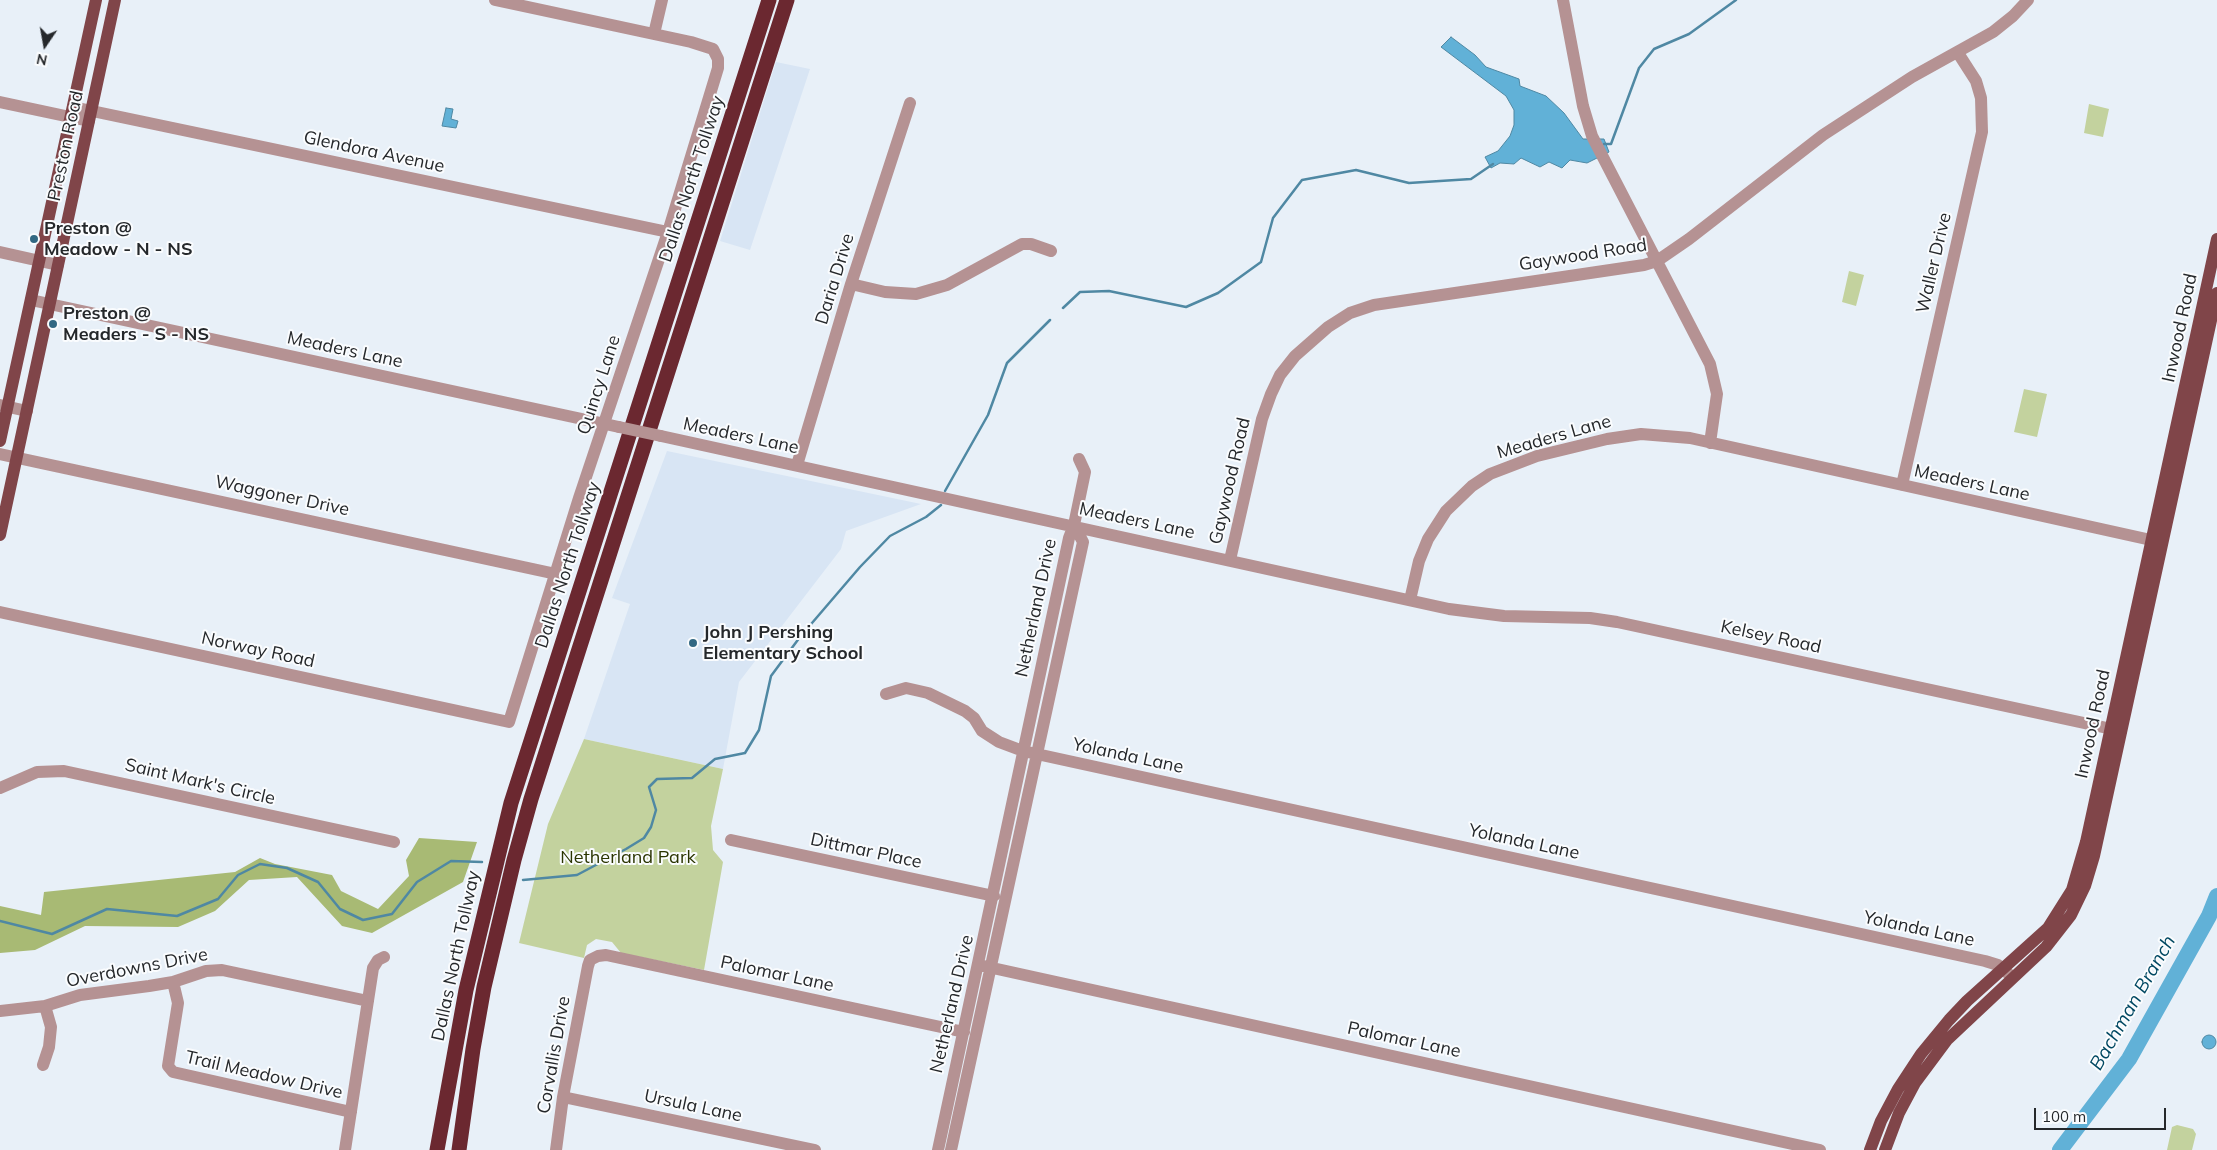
<!DOCTYPE html>
<html>
<head>
<meta charset="utf-8">
<style>
	body { margin:0 }
	#map { position:relative; width:2217px; height:1150px; overflow:hidden; background:#e8f0f8; font-family:Mulish,sans-serif }
	canvas { display:block }
	.north { position:absolute; left:20px; top:20px; width:50px; height:50px; -webkit-text-stroke:4px #fafcfe; paint-order:stroke; rotate:192deg; font-size:14px; font-weight:700; line-height:20px; text-align:center; color:#25282b }
	.north::after { content:''; display:block; margin:auto; width:18px; height:22px; background:#25282b; clip-path:polygon(50% 0,100% 100%,50% 72%,0 100%) }
	.scale { position:absolute; left:2034px; top:1108px; width:132px; height:22px; box-sizing:border-box; border:2px solid #25282b; border-top:0; padding-left:6px; font-size:15px; line-height:18px; white-space:nowrap; color:#25282b; -webkit-text-stroke:4px #fafcfe; paint-order:stroke }
</style>
</head>
<body>
<div id="map">
<canvas width="2217" height="1150"></canvas>
<div class="north">N</div>
<div class="scale">100 m</div>
</div>
<script>
const ctx = document.querySelector('canvas').getContext('2d');
ctx.lineJoin = 'round';
function fill(path, color) { ctx.fillStyle = color; ctx.fill(path, 'evenodd'); }
const shape = rows => new Path2D(rows.map(r => 'M' + r).join(''));
function trace(path, color, width, dash) { ctx.strokeStyle = color; ctx.lineWidth = width; ctx.lineCap = dash ? 'butt' : 'round'; ctx.setLineDash(dash || []); ctx.stroke(path); }
function label(font, color, halo, rows, align = 'center') {
  ctx.font = font + ' Mulish,sans-serif'; ctx.lineWidth = 4; ctx.setLineDash([]); ctx.textBaseline = 'middle'; ctx.strokeStyle = halo; ctx.fillStyle = color; for (const [text, x, y, turn = 0] of rows) {
    ctx.save(); ctx.translate(x, y); ctx.rotate((+turn || 0) * Math.PI / 180); ctx.textAlign = isNaN(turn) ? turn : align; if (halo) ctx.strokeText(text, 0, 0); ctx.fillText(text, 0, 0); ctx.restore();
  }
}
fill(shape([
	[776,62,810,69,750,250,720,241],
	[667,451,921,504,846,531,841,549,739,682,723,769,584,739,630,604,612,598]
]), '#d8e5f4');
fill(shape([
	[2089,104,2109,109,2103,137,2084,133],
	[1849,271,1864,275,1856,306,1842,302],
	[2024,389,2047,394,2037,437,2014,432],
	[584,739,723,769,711,826,713,850,723,862,704,970,621,953,612,942,596,939,587,945,584,958,519,943,548,824],
	[2177,1125,2193,1129,2196,1134,2192,1150,2167,1150,2172,1127]
]), '#c3d29e');
fill(shape([
	[419,838,477,842,463,882,372,933,342,926,297,877,249,880,215,911,178,927,85,926,35,950,0,953,0,906,41,915,44,892,235,872,260,858,275,864,332,875,341,891,378,909,409,876,406,860]
]), '#a8ba74');
const water = shape([
	[1451,37,1475,55,1486,67,1519,79,1520,86,1546,96,1564,113,1583,139,1604,139,1609,152,1587,163,1570,160,1562,168,1549,162,1540,167,1521,158,1514,164,1500,163,1491,168,1485,157,1498,151,1510,136,1514,125,1514,110,1506,96,1441,47,1451,37],
	[446,108,453,109,451,119,458,121,456,128,442,126,446,108],
	'2202 1042a7 7 0 1 1 14 0a7 7 0 1 1-14 0Z'
]);
fill(water, '#61b1d7');
trace(water, '#4f88a3', 1);
trace(shape([
	[1604,144,1611,144,1639,68,1654,49,1689,34,1736,0],
	[1063,308,1080,292,1109,291,1186,307,1218,293,1261,262,1273,218,1302,180,1356,170,1409,183,1471,179,1493,164],
	[945,491,988,415,1007,363,1050,320],
	[523,880,577,875,626,849,644,838,651,827,656,810,649,787,657,779,692,778,715,759,745,753,759,730,771,676,800,637,860,567,890,536,926,517,941,505],
	[0,921,52,934,107,909,177,916,218,899,238,875,260,864,287,868,318,882,340,909,363,920,392,914,417,882,451,861,482,862]
]), '#4f88a3', 2.5);
trace(shape([
	[2060,1150,2129,1059,2209,916,2217,896]
]), '#61b1d7', 16);
trace(shape([
	[1563,0,1583,106,1592,136,1710,364,1717,394,1710,443],
	[654,34,662,0],
	[0,102,89,121],
	[73,107,668,232],
	[0,252,58,265],
	[851,284,885,292,916,294,947,285,1022,244,1031,244,1051,251],
	[31,300,619,427],
	[0,405,27,411],
	[661,436,1449,609,1504,616,1590,618,1617,622,2121,731],
	[0,454,556,574],
	[797,465,851,284,910,103],
	[1902,485,1982,132,1981,98,1976,81,1958,53],
	[1230,560,1262,419,1271,394,1280,375,1295,356,1328,327,1350,313,1374,305,1644,265,1657,261,1689,239,1823,135,1912,77,1993,32,2013,16,2028,0],
	[1410,600,1419,561,1428,539,1446,511,1472,486,1490,474,1537,456,1607,439,1641,434,1690,438,2160,542],
	[0,612,509,722,579,498,668,232,718,68,718,59,713,49,691,42,495,0],
	[886,694,906,688,928,693,965,711,974,718,982,731,999,742,1023,751,1985,961,1998,965,2011,976],
	[0,788,37,772,64,771,394,842],
	[731,840,994,896],
	[979,965,1820,1150],
	[173,982,178,1003,168,1066,173,1072,351,1112],
	[0,1011,45,1006,80,995,149,986,173,982,206,971,222,970,368,1001],
	[43,1065,49,1047,51,1027,45,1006],
	[563,1097,815,1150],
	[345,1150,373,968,378,960,384,957],
	[556,1150,563,1097,588,966,590,960,598,956,606,955,964,1032],
	[938,1150,1069,538,1074,525,1085,472,1079,459],
	[951,1150,1083,542,1074,525]
]), '#b59293', 12);
trace(shape([
	[0,441,96,0],
	[0,535,115,0],
	[1870,1150,1881,1121,1898,1089,1921,1054,1949,1020,1967,1001,2048,928,2072,890,2086,842,2217,239],
	[1885,1150,1899,1113,1915,1083,1947,1040,2046,947,2071,915,2085,886,2094,856,2217,293]
]), '#804549', 12);
trace(shape([
	[437,1150,466,990,511,803,769,0],
	[459,1150,473,1049,484,987,514,860,531,799,787,0]
]), '#6b2830', 15);
trace(shape([
	[619,427,661,436]
]), '#b59293', 12);
for (const [x, y, r, color] of [
	[34,239,5,"#326883"],
	[53,324,5,"#326883"],
	[693,643,5,"#326883"]
]) { const dot = new Path2D(); dot.arc(x, y, r, 0, 2 * Math.PI); ctx.fillStyle = color; ctx.fill(dot); trace(dot, '#fafcfe', 2); }
label('18px', '#25282b', '#fafcfe', [
	["Preston Road",66,146,-78],
	["Glendora Avenue",374,152,12],
	["Dallas North Tollway",692,179,-72],
	["Gaywood Road",1583,255,-9],
	["Waller Drive",1934,263,-77],
	["Daria Drive",835,279,-73],
	["Inwood Road",2180,328,-78],
	["Meaders Lane",345,350,12],
	["Quincy Lane",599,385,-72],
	["Meaders Lane",741,436,12],
	["Meaders Lane",1554,437,-16],
	["Gaywood Road",1230,481,-77],
	["Meaders Lane",1972,483,12],
	["Waggoner Drive",282,496,12],
	["Meaders Lane",1137,521,12],
	["Dallas North Tollway",568,565,-72],
	["Netherland Drive",1036,608,-78],
	["Kelsey Road",1771,637,12],
	["Norway Road",258,650,12],
	["Inwood Road",2093,724,-78],
	["Yolanda Lane",1128,756,12],
	["Saint Mark's Circle",200,782,13],
	["Yolanda Lane",1524,842,12],
	["Dittmar Place",866,851,12],
	["Yolanda Lane",1919,929,12],
	["Dallas North Tollway",456,956,-78],
	["Overdowns Drive",137,968,-11],
	["Palomar Lane",777,974,12],
	["Netherland Drive",952,1004,-77],
	["Palomar Lane",1404,1040,12],
	["Corvallis Drive",554,1055,-80],
	["Trail Meadow Drive",264,1075,13],
	["Ursula Lane",693,1106,12]
]);
label('bold 18px', '#25282b', '#fafcfe', [
	["Preston @",44,229],
	["Meadow - N - NS",44,250],
	["Preston @",63,314],
	["Meaders - S - NS",63,335],
	["John J Pershing",703,633],
	["Elementary School",703,654]
], 'left');
label('18px', '#2a3400', '#fafcfe', [
	["Netherland Park",628,858]
]);
label('italic 19px', '#004862', '#fafcfe', [
	["Bachman Branch",2133,1003,-60]
]);
</script>
</body>
</html>
